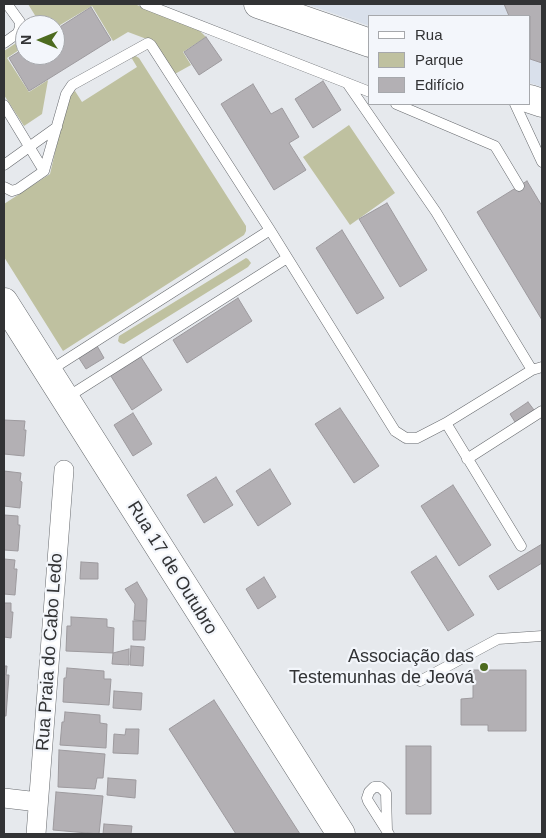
<!DOCTYPE html>
<html>
<head>
<meta charset="utf-8">
<style>
	body { margin:0 }
	#map { position:relative; width:546px; height:838px; overflow:hidden; background:#e6e9ed; font-family:Arial,sans-serif }
	canvas { display:block }
	.frame { position:absolute; inset:0; border:5px solid #323335; pointer-events:none }
	.legend { position:absolute; left:368px; top:15px; width:162px; height:90px; box-sizing:border-box; background:#f3f6fb; border:1px solid #a6a8ac; margin:0; padding:6px 9px; list-style:none; font-size:15px; color:#323335 }
	.legend li { display:flex; align-items:center; gap:10px; height:25px }
	.legend b { width:25px; border:1px solid #a6a8ac }
	.north { position:absolute; left:15px; top:15px; width:50px; height:50px; box-sizing:border-box; background:#f3f6fb; border:1px solid #a6a8ac; border-radius:50%; rotate:270deg; font-size:14px; font-weight:700; line-height:20px; text-align:center; color:#323335 }
	.north::after { content:''; display:block; margin:auto; width:18px; height:22px; background:#4d6b1f; clip-path:polygon(50% 0,100% 100%,50% 72%,0 100%) }
</style>
</head>
<body>
<div id="map">
<canvas width="546" height="838"></canvas>
<div class="frame"></div>
<ul class="legend">
<li><b style="height:6px;background:#fff"></b>Rua</li>
<li><b style="height:14px;background:#bfc1a0"></b>Parque</li>
<li><b style="height:14px;background:#b3b0b4"></b>Edifício</li>
</ul>
<div class="north">N</div>
</div>
<script>
const ctx = document.querySelector('canvas').getContext('2d');
ctx.lineJoin = 'round';
function fill(path, color) { ctx.fillStyle = color; ctx.fill(path, 'evenodd'); }
const shape = rows => new Path2D(rows.map(r => 'M' + r).join(''));
function trace(path, color, width, dash) { ctx.strokeStyle = color; ctx.lineWidth = width; ctx.lineCap = dash ? 'butt' : 'round'; ctx.setLineDash(dash || []); ctx.stroke(path); }
function label(font, color, halo, rows, align = 'center') {
  ctx.font = font + ' Arial,sans-serif'; ctx.lineWidth = 4.5; ctx.setLineDash([]); ctx.textBaseline = 'middle'; ctx.strokeStyle = halo; ctx.fillStyle = color; for (const [text, x, y, turn = 0] of rows) {
    ctx.save(); ctx.translate(x, y); ctx.rotate((+turn || 0) * Math.PI / 180); ctx.textAlign = isNaN(turn) ? turn : align; if (halo) ctx.strokeText(text, 0, 0); ctx.fillText(text, 0, 0); ctx.restore();
  }
}
fill(shape([
	[306,4,542,4,542,87,530,83,530,16,370,16,370,26]
]), '#d9e0eb');
fill(shape([
	[28,4,134,4,194,25,206,37,183,52,191,65,173,75,152,41,128,32,113,41,92,6,55,28,55,25,41,25],
	[25,37,25,46,7,58,29,92,48,80,42,114,24,126,4,95,4,51],
	[134,55,139,58,246,226,246,231,244,235,63,351,4,257,4,204,50,174,68,96,75,91,82,102,137,67,131,57],
	[349,125,395,193,350,225,303,157],
	[246,258,248,259,251,263,248,267,124,344,120,343,118,341,119,336]
]), '#bfc1a0');
const building = shape([
	[504,4,542,4,542,63,530,59,530,16,509,16,504,4],
	[91,7,111,40,29,91,9,58,25,48,25,55,55,55,55,30,91,7],
	[206,37,222,60,199,75,184,52,206,37],
	[323,81,341,110,313,128,295,99,323,81],
	[253,84,271,114,282,108,299,137,289,143,306,170,274,190,221,104,253,84],
	[527,181,542,206,542,320,477,212,527,181],
	[387,203,427,270,400,287,359,219,387,203],
	[342,230,384,298,357,314,316,248,342,230],
	[238,298,252,321,187,363,173,340,238,298],
	[96,344,104,358,86,369,77,355,96,344],
	[139,354,162,390,132,410,109,373,139,354],
	[528,402,534,410,515,422,510,414,528,402],
	[340,408,379,466,354,483,315,424,340,408],
	[133,413,152,444,133,456,114,425,133,413],
	[4,420,25,421,24,430,26,430,24,456,4,454,4,420],
	[270,469,291,504,258,526,236,491,270,469],
	[4,471,21,473,20,481,22,482,20,508,4,506,4,471],
	[216,477,233,505,204,523,187,495,216,477],
	[453,485,491,545,459,566,421,506,453,485],
	[4,515,18,516,18,525,20,525,18,551,4,550,4,515],
	[542,544,542,563,498,590,489,576,542,544],
	[436,556,474,615,448,631,411,572,436,556],
	[4,559,15,560,14,569,17,569,15,595,4,594,4,559],
	[81,562,98,563,98,579,80,579,81,562],
	[264,577,276,597,258,609,246,589,264,577],
	[137,582,147,599,146,621,134,620,135,604,125,589,137,582],
	[4,603,11,603,11,612,13,612,11,638,4,637,4,603],
	[71,617,107,619,107,627,114,628,113,653,66,651,67,626,71,626,71,617],
	[133,621,146,621,145,640,133,640,133,621],
	[131,646,144,647,143,666,130,665,131,646],
	[129,649,129,665,112,664,113,653,129,649],
	[4,666,7,666,6,675,9,675,6,716,4,716,4,666],
	[67,668,104,671,104,679,111,679,109,705,63,702,64,678,66,678,67,668],
	[473,670,526,670,526,731,488,731,488,725,461,725,461,699,473,698,473,670],
	[114,691,142,693,141,710,113,708,114,691],
	[214,700,300,834,236,834,169,729,214,700],
	[65,712,100,715,100,723,107,724,106,748,60,745,62,722,64,722,65,712],
	[126,729,139,729,138,754,113,753,114,734,125,735,126,729],
	[406,746,431,746,431,814,406,814,406,746],
	[59,750,105,754,103,778,97,778,95,789,58,787,59,750],
	[108,778,136,780,135,798,107,795,108,778],
	[56,792,103,796,99,834,53,830,56,792],
	[104,824,132,826,131,834,103,834,104,824]
]);
fill(building, '#b3b0b4');
trace(building, '#9d9a9e', 1);
const lane = shape([
	[145,4,370,92],
	[4,43,18,33,20,27,20,22,7,4],
	[347,83,436,212,532,370],
	[396,104,495,146,519,186],
	[515,104,542,162],
	[4,105,44,171],
	[4,165,57,127],
	[4,187,12,191,18,189,44,171,66,94,72,85,148,43,151,45,270,230,395,431,406,438,417,438,446,423,532,370,542,367],
	[49,371,270,230],
	[66,398,287,258],
	[446,423,521,546],
	[467,459,542,411],
	[420,681,498,639,542,636],
	[387,831,386,793,380,787,374,787,369,792,367,798,368,801,387,831,389,834]
]);
const street = shape([
	[4,798,38,802],
	[36,834,64,470]
]);
const secondary = shape([
	[258,4,370,43],
	[530,99,542,103],
	[4,302,341,834]
]);
trace(lane, '#676a6e', 11);
trace(street, '#676a6e', 20);
trace(secondary, '#676a6e', 29);
trace(lane, '#fff', 10);
trace(street, '#fff', 19);
trace(secondary, '#fff', 28);
for (const [x, y, r, color] of [
	[484,667,5,"#4d6b1f"]
]) { const dot = new Path2D(); dot.arc(x, y, r, 0, 2 * Math.PI); ctx.fillStyle = color; ctx.fill(dot); trace(dot, '#f3f6fb', 2); }
label('18px', '#323335', '#f3f6fb', [
	["Rua 17 de Outubro",172,568,58],
	["Rua Praia do Cabo Ledo",50,652,-86]
]);
label('18px', '#323335', '#f3f6fb', [
	["Associação das",474,657],
	["Testemunhas de Jeová",474,678]
], 'right');
</script>
</body>
</html>
